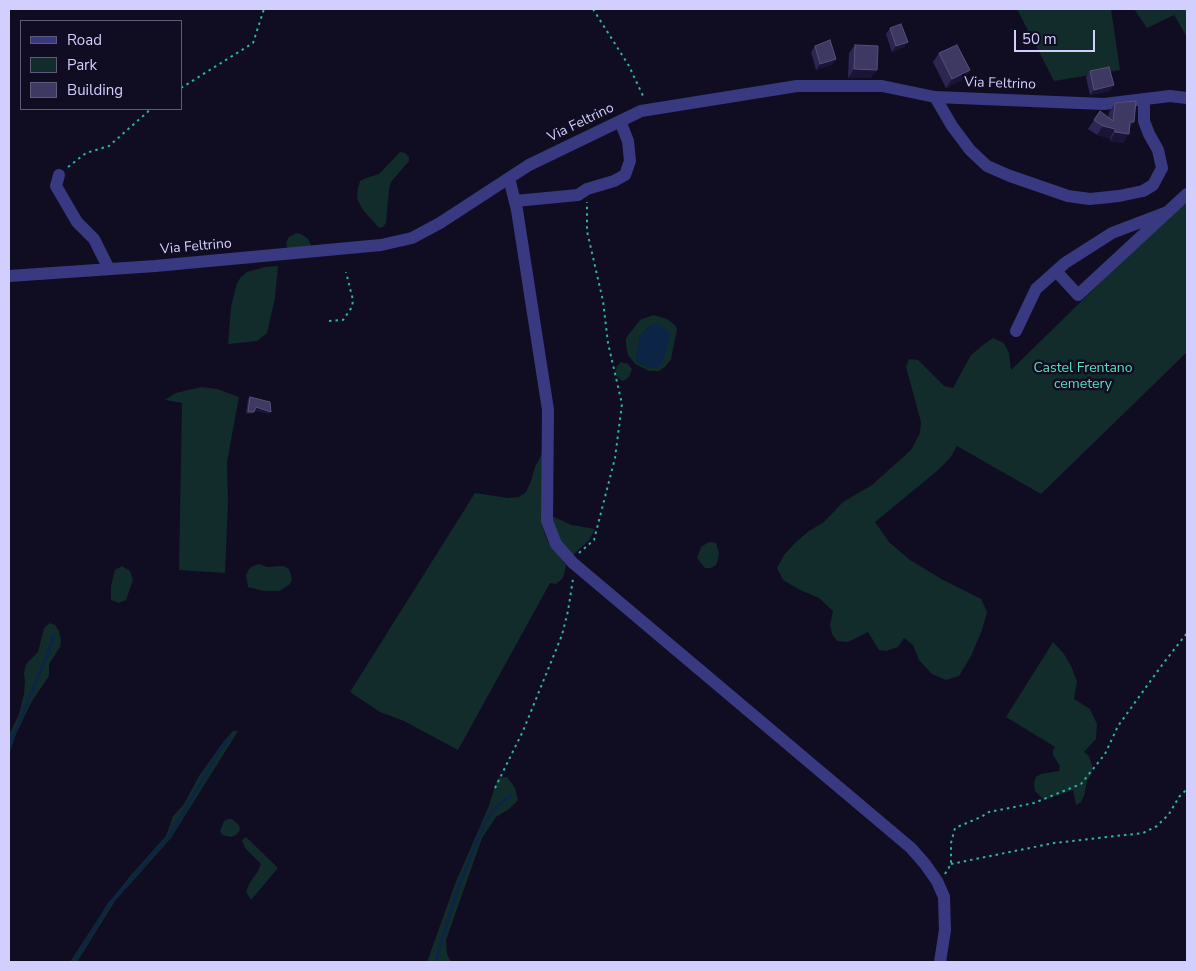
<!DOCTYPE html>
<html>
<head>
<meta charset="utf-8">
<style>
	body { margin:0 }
	#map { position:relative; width:1196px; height:971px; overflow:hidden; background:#100d22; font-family:"Nunito Sans",sans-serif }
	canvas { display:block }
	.frame { position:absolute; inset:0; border:10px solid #d2cfff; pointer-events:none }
	.legend { position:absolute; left:20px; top:20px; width:162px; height:90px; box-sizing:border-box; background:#100d22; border:1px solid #5e5b7a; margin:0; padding:6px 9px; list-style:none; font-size:15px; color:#d2cfff }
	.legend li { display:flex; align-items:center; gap:10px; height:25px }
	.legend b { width:25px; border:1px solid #5e5b7a }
	.scale { position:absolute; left:1014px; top:30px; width:81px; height:22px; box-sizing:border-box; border:2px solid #d2cfff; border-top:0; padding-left:6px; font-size:15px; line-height:18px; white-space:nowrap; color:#d2cfff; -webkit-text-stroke:4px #100d22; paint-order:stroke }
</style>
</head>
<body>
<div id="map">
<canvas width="1196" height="971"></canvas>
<div class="frame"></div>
<ul class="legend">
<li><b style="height:6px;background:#393981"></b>Road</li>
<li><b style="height:14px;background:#112c2a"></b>Park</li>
<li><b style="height:14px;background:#3e3963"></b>Building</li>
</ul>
<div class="scale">50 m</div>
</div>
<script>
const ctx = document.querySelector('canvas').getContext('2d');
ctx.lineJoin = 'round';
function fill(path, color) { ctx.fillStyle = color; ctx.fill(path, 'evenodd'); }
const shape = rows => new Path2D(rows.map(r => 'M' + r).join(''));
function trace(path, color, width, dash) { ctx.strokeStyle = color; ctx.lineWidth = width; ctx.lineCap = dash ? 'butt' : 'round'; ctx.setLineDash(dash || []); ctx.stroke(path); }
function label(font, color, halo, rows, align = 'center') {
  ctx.font = font + ' "Nunito Sans",sans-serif'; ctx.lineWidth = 5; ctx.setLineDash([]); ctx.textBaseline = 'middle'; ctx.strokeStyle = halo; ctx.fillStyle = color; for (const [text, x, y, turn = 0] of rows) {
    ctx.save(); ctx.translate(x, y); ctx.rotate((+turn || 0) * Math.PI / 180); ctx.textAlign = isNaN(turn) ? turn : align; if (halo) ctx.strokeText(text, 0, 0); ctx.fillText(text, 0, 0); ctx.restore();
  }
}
fill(shape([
	[1017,9,1111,9,1120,70,1054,81],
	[1134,9,1187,9,1187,37,1174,15,1147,28],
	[400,152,405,153,409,157,409,161,391,182,389,189,386,223,383,227,379,228,363,210,357,199,358,188,360,181,364,179,379,174],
	[1187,198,1187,352,1041,494,957,446,950,458,937,471,875,522,889,542,910,560,943,580,981,599,987,612,982,630,971,656,959,676,946,680,932,674,919,660,913,645,904,638,898,647,886,651,879,650,868,632,848,642,837,641,832,634,830,625,833,611,819,598,800,590,783,580,777,568,784,555,796,542,809,531,824,522,843,502,872,485,911,450,920,433,921,422,906,367,909,359,918,360,944,386,953,388,971,355,983,345,993,338,1004,343,1009,353,1011,370],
	[297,233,301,234,308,239,312,247,288,250,286,243,289,237],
	[278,266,275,298,267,333,257,341,228,344,231,307,237,283,241,277,247,272,265,267],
	[653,315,667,319,675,325,677,329,671,359,666,366,659,371,649,371,635,364,628,355,626,345,626,338,640,320],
	[649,326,646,366,636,361,640,337],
	[621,362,628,364,632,369,629,377,623,381,618,378,615,374,617,366],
	[201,387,217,389,239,397,227,462,228,502,225,573,179,570,182,403,165,400,176,393],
	[546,446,541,522,547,540,566,565,563,578,556,584,550,583,458,750,404,721,380,712,350,692,475,493,508,498,519,497,526,492,531,481,535,467],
	[549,515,572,525,595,529,589,540,571,557,554,538],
	[711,542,716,543,719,553,718,559,716,565,711,568,705,568,697,558,701,547,707,543],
	[259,564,267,567,284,566,289,569,292,579,290,584,280,591,264,591,248,587,246,575,249,569,253,566],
	[122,566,130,571,133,580,126,600,119,603,111,600,111,586,115,570],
	[50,623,55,625,59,631,61,641,60,647,49,664,49,676,32,701,15,736,9,756,9,735,19,714,24,694,25,682,24,672,26,664,38,652,44,628],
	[1053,642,1064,654,1071,666,1077,681,1074,699,1090,709,1097,724,1096,739,1084,752,1089,756,1092,765,1092,773,1087,781,1084,796,1081,802,1076,805,1073,790,1044,800,1035,791,1034,783,1036,777,1041,774,1059,771,1060,766,1053,755,1053,750,1055,747,1006,717],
	[233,731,238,731,171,838,115,901,77,962,70,962,107,905,131,875,166,836,173,816,184,804,199,776,224,741],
	[507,777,515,788,518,800,509,809,496,817,482,838,446,940,447,954,451,962,427,962,455,884,488,808,498,778],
	[228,819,232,819,239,825,240,830,236,835,231,837,222,835,220,831,224,821],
	[246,837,278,868,251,900,246,892,249,884,258,871,261,864,245,848,242,840]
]), '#112c2a');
fill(shape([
	[655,323,668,330,671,335,661,365,658,367,653,368,646,366,636,361,640,337,649,326]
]), '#0c2547');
trace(shape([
	[9,747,47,656,54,635],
	[74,962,109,904,168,838,219,752,230,738],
	[436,962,440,946,457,891,483,827,491,812,511,795]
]), '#0c2547', 3);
trace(shape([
	[593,9,629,66,644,98],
	[181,88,253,43,264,9],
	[68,167,86,153,109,146,151,109],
	[329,321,343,320,352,307,353,300,346,272],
	[579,553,594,540,615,458,622,404,608,343,603,301,587,231,587,202],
	[495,788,523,731,562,635,568,611,573,579],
	[951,864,1054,843,1143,833,1157,826,1169,814,1179,797,1187,789],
	[945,874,951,864,951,843,955,828,981,817,989,812,1034,803,1081,784,1105,754,1118,726,1162,665,1187,633]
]), '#2eb3a5', 2, [2.5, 4]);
trace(shape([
	[935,97,952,126,970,150,987,166,1010,176,1068,196,1090,199,1119,196,1143,191,1153,185,1162,168,1158,150,1149,134,1144,121,1144,99],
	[59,175,56,186,77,222,94,239,109,269],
	[509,178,517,210,548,410,547,521,556,544,573,563,911,848,925,864,937,881,944,897,945,930,940,962],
	[515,201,578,195,587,189,614,181,625,175,630,161,628,141,620,121],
	[1056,271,1078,295,1187,194],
	[9,276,155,266,381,245,412,238,440,223,529,165,641,111,797,86,882,86,935,97,1104,104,1170,96,1187,98],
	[1016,331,1036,289,1065,263,1112,233,1167,212]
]), '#393981', 12);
fill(shape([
	[890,28,908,42,904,47,892,52,886,34],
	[855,45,871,78,848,78,849,53],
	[815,46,833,64,816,70,811,52],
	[939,53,970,70,964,79,946,88,933,62],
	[1090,71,1110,91,1090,95,1086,77],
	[1115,103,1134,122,1130,128,1123,143,1110,141,1110,138,1097,135,1088,129,1100,111,1108,118,1109,112],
	[250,397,269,414,254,410,252,414,246,414,248,399]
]), '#2c2750');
fill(shape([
	[908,42,904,47,892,52,896,46],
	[836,59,833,64,816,70,820,64],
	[854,69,877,70,871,78,848,78],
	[970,70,964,79,946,88,952,79],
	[1114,85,1110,91,1090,95,1094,90],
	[1130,122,1134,122,1128,131],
	[1103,126,1115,129,1110,138,1097,135],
	[1115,132,1129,134,1123,143,1110,141],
	[256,407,271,412,269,414,254,410],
	[248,412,254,412,252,414,246,414]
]), '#1a1536');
const building = shape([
	[901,24,908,42,896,46,890,28,901,24],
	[830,40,836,59,820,64,815,46,830,40],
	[855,45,878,46,877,70,854,69,855,45],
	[957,45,970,70,952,79,939,53,957,45],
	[1109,67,1114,85,1094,90,1090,71,1109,67],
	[1136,101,1134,122,1130,122,1129,134,1115,132,1115,129,1103,126,1094,120,1100,111,1113,121,1115,103,1136,101],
	[250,397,270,402,271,412,256,407,254,412,248,412,250,397]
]);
fill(building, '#3e3963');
trace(building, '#55507b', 1);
label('14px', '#d2cfff', '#100d22', [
	["Via Feltrino",1000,84,2],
	["Via Feltrino",581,123,-26],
	["Via Feltrino",196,247,-5]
]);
label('14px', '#5bdfb8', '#100d22', [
	["Castel Frentano",1083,369],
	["cemetery",1083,385]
]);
</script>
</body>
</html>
